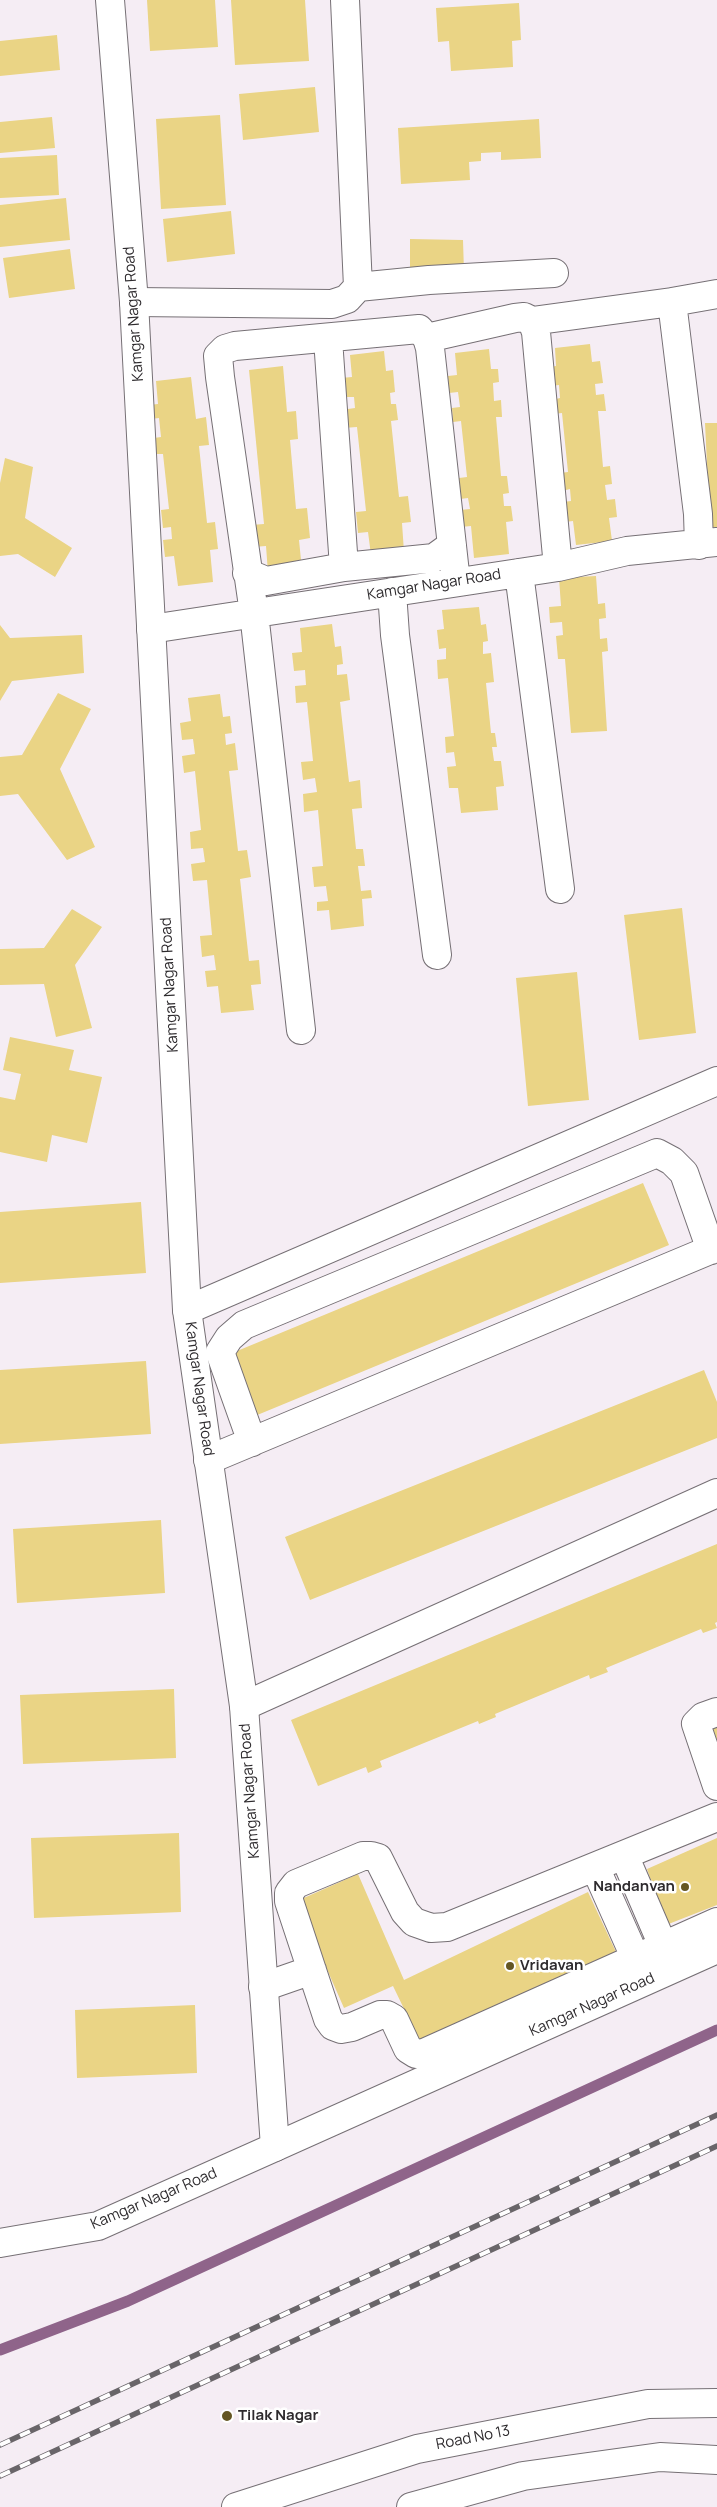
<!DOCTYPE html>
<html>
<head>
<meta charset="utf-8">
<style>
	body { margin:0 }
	canvas { display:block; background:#f5edf4 }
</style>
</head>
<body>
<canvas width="717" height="2507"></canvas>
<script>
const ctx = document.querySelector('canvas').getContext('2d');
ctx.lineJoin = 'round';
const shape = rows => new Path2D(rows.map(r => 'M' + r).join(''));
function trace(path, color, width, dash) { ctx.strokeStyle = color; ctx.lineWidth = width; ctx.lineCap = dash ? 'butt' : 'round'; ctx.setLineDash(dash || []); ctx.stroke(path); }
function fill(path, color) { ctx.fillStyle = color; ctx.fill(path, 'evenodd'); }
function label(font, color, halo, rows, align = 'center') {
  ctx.font = font + ' Manrope,sans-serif'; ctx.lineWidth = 5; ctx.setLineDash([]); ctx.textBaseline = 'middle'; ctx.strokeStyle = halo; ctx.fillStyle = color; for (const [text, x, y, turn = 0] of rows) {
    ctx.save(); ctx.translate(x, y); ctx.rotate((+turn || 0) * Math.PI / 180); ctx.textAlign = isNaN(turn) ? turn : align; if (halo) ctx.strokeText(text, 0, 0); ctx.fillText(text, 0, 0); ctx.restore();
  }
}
trace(shape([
	[0,2350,128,2301,717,2030]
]), '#8f648a', 11);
fill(shape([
	[147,0,215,0,218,47,150,51],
	[231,0,305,0,309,61,235,65],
	[519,3,521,40,512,41,513,67,451,71,449,41,438,42,436,8],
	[57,35,60,70,0,76,0,41],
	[315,87,319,132,243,140,239,94],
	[220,115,226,205,161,209,156,119],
	[52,117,55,148,0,153,0,122],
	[539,119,541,158,501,160,501,152,481,153,481,161,469,162,470,180,401,184,398,128],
	[57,155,59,195,0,198,0,158],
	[66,198,70,240,0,247,0,205],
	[231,211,235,254,167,262,163,219],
	[410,239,463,240,464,272,410,272],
	[70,249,75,289,9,298,3,258],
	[590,344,592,362,600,361,603,383,595,384,596,395,604,394,606,411,598,411,603,467,610,466,612,484,605,485,607,500,615,499,617,517,609,518,612,541,576,545,573,521,565,522,563,502,571,501,570,489,562,491,560,473,568,472,562,413,553,414,552,400,560,398,559,385,551,386,549,367,556,366,555,348],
	[489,349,491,369,498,369,499,382,493,383,494,401,501,400,502,417,496,417,501,476,507,476,509,493,503,494,504,506,511,506,513,521,506,522,509,554,474,558,471,526,461,527,460,510,470,509,468,498,460,499,459,478,467,477,461,421,453,422,452,408,460,407,458,392,449,393,448,376,457,375,455,353],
	[384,351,386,371,393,370,395,392,390,393,391,404,396,404,398,420,391,421,399,497,408,496,411,522,402,523,404,552,371,555,368,532,358,533,356,512,366,511,357,427,343,428,341,410,355,408,354,397,343,397,341,378,352,377,350,355],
	[283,366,287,412,296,411,298,439,290,440,296,509,307,508,310,538,299,540,302,570,268,573,266,546,253,547,251,525,264,524,249,370],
	[191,377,196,419,206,417,209,445,199,446,207,523,215,522,218,549,210,550,213,582,178,586,174,556,165,557,163,540,172,539,171,527,163,528,161,510,169,509,163,454,156,454,154,438,161,437,159,418,151,419,149,405,158,404,156,381],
	[705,423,717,423,717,527,710,527],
	[5,458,33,467,25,518,72,548,55,577,18,554,0,556,0,483],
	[596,576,598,604,605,603,606,618,599,619,600,639,607,638,608,651,602,652,607,731,571,733,565,659,558,659,556,636,563,635,562,622,550,623,549,607,561,606,559,578],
	[479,607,481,625,486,624,488,641,483,642,483,654,491,653,494,682,486,683,491,733,495,733,497,747,492,747,494,761,501,761,504,786,496,787,498,810,461,813,458,788,449,788,447,767,456,766,454,752,446,753,445,737,454,736,448,678,438,679,437,660,446,659,446,648,439,649,437,630,444,629,442,610],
	[332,624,335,647,341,646,343,664,337,665,337,675,347,674,350,700,340,702,349,782,360,780,362,808,352,809,356,849,363,849,365,866,358,866,361,891,371,890,372,898,362,899,364,926,331,930,329,910,317,911,317,902,328,901,326,886,314,887,312,867,323,866,318,810,304,812,303,794,317,792,315,778,303,780,301,762,313,761,307,702,296,703,295,686,306,685,305,670,294,671,292,653,302,652,300,628],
	[0,625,10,638,82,635,84,673,12,681,0,701],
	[58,693,91,709,60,769,95,847,67,860,18,794,0,796,0,757,22,755],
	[220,694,223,717,230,716,232,733,225,734,226,745,235,743,238,770,229,771,238,851,247,850,251,877,240,879,249,961,259,960,261,984,251,985,254,1010,221,1013,218,986,207,987,205,971,216,970,214,955,202,957,200,936,212,935,207,880,193,881,191,864,205,862,203,848,191,849,190,832,201,830,195,771,184,773,182,756,195,754,193,739,182,740,180,723,191,721,188,698],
	[682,908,696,1033,639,1040,624,915],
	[72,909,102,927,75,965,92,1028,56,1037,44,984,0,985,0,949,44,948],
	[577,972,589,1100,528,1106,516,978],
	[10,1037,74,1050,69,1070,102,1077,87,1143,52,1135,47,1162,0,1152,0,1097,15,1100,21,1074,3,1070],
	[643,1183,669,1245,250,1418,225,1356],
	[141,1202,146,1273,0,1283,0,1212],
	[146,1361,151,1434,0,1444,0,1370],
	[704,1370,717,1402,717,1438,310,1600,285,1537],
	[161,1520,165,1593,17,1603,13,1529],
	[717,1544,717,1622,715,1623,717,1628,703,1633,701,1629,606,1668,608,1672,590,1679,589,1675,495,1714,496,1717,479,1724,478,1721,380,1761,382,1767,368,1773,366,1767,318,1786,291,1720],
	[174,1689,176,1758,23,1764,20,1695],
	[717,1722,717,1742,710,1724],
	[179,1833,181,1912,34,1918,31,1838],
	[717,1838,717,1905,666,1925,647,1869],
	[358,1874,404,1980,588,1892,616,1952,421,2044,393,1986,344,2008,297,1901],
	[195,2005,197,2073,77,2078,75,2010]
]), '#ead485');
const street = shape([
	[345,0,358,287],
	[134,302,332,304,347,299,358,287,429,280,554,273],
	[532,321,536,332,558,567],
	[427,338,515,318,524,317,532,321,672,302],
	[328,339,344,567],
	[699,545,698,514,672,302,717,294],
	[247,573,266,581,344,567,434,558,452,545],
	[519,573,560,889],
	[392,592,395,635,437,955],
	[151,629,558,567,627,551,717,542],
	[301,1030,254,613,220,377,218,356,225,349,235,346,419,329,427,338,430,348,456,582],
	[187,1310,717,1081],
	[252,1442,220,1352,229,1338,244,1325,657,1153,672,1161,684,1173,711,1250],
	[208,1460,717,1247],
	[244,1706,717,1493],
	[717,1712,703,1717,696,1724,717,1786],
	[717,1817,447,1927,431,1928,414,1922,405,1912,378,1858,371,1856,363,1856,296,1884,289,1893,289,1901,328,2019,333,2026,341,2029,352,2027,380,2015,387,2015,394,2019,408,2049,416,2054,424,2053,717,1922],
	[624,1855,670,1962],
	[595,1867,643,1975],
	[263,1987,312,1970],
	[275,2147,717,1949],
	[236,2507,417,2449,648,2404,717,2403]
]);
const secondary = shape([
	[0,2243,98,2226,275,2147,244,1706,187,1310,134,302,110,0]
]);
const highway = shape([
	[411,2507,523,2476,660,2457,717,2460]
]);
trace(street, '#767075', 30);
trace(secondary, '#767075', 30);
trace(highway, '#767075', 30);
trace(street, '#fff', 28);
trace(secondary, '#fff', 28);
trace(highway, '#fff', 28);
const rail = shape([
	[0,2445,717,2115],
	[0,2476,717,2146]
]);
trace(rail, '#696569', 5.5);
trace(rail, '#fff', 4, [11]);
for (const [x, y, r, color] of [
	[685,1887,5,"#645623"],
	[510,1966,5,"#645623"],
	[227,2416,6,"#645623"]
]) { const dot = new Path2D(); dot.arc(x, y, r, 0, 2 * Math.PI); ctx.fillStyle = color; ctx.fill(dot); trace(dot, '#fff', 2); }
label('15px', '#2e2b2e', '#fff', [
	["Kamgar Nagar Road",134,314,-94],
	["Kamgar Nagar Road",434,585,-9],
	["Kamgar Nagar Road",170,985,-93],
	["Kamgar Nagar Road",199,1389,82],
	["Kamgar Nagar Road",250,1791,-94],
	["Kamgar Nagar Road",592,2005,-24],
	["Kamgar Nagar Road",154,2199,-23],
	["Road No 13",473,2438,-11]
]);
label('bold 15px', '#2e2b2e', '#fff', [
	["Nandanvan",675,1887,"right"],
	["Vridavan",520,1966],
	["Tilak Nagar",238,2416]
], 'left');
</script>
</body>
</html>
